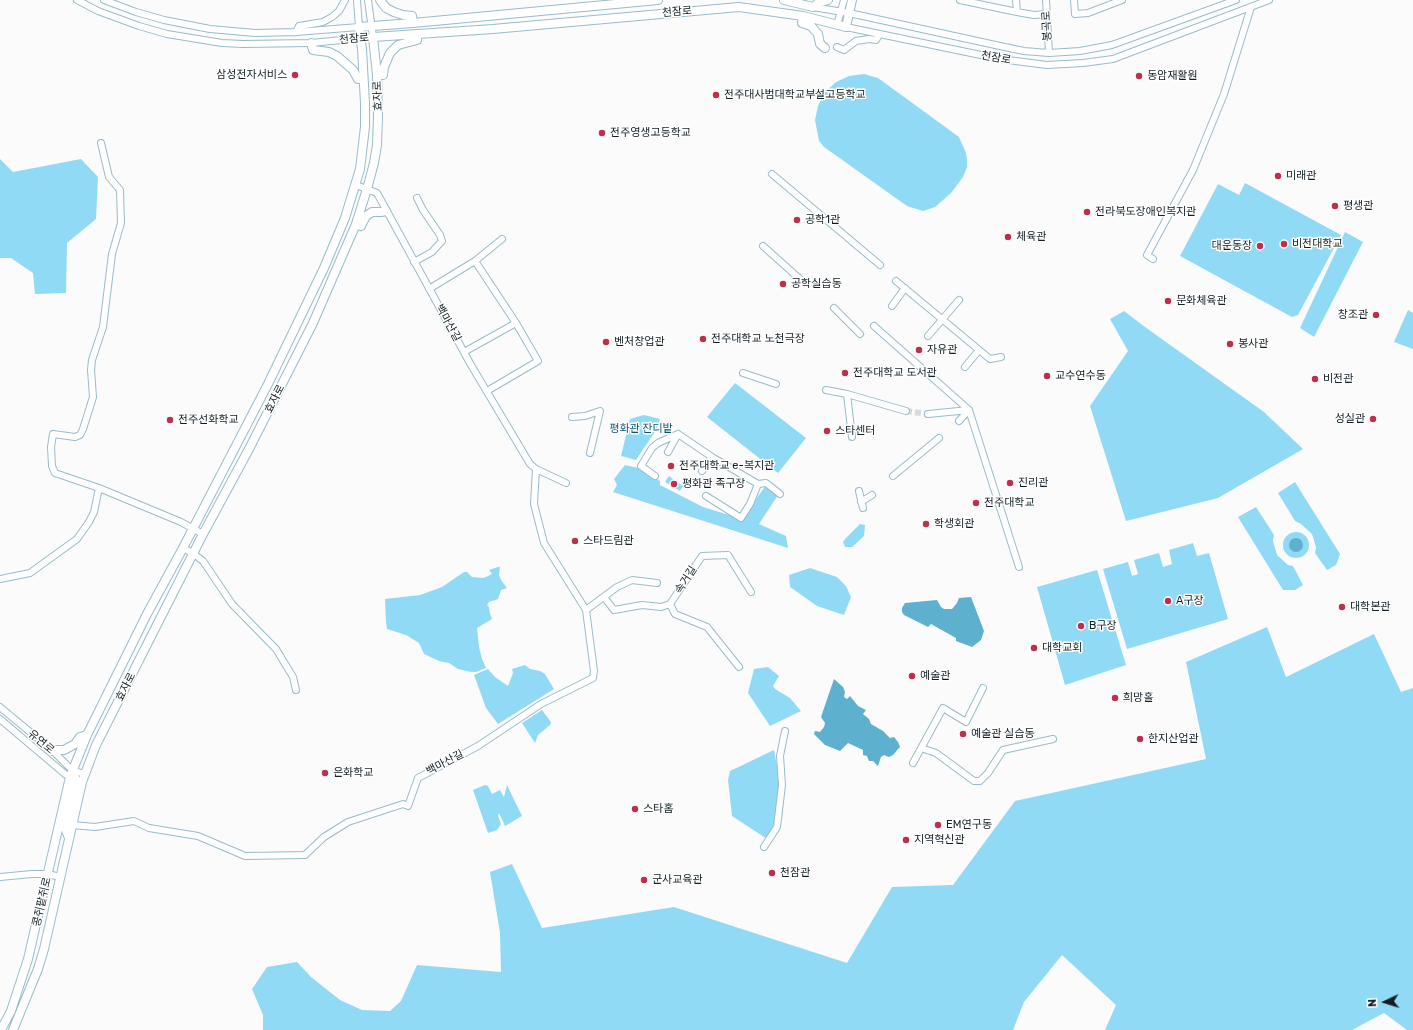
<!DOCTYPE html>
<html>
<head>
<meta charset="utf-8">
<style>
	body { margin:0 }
	#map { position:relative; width:1413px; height:1030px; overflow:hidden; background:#fbfbfb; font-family:Rubik,sans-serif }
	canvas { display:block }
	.north { position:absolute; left:1365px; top:982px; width:40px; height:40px; -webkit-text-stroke:3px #fff; paint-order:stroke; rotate:266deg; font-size:11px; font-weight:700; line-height:16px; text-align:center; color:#111f24 }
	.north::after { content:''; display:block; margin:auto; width:14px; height:18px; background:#111f24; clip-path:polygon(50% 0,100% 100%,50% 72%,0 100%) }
</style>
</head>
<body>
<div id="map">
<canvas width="1413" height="1030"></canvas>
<div class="north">N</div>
</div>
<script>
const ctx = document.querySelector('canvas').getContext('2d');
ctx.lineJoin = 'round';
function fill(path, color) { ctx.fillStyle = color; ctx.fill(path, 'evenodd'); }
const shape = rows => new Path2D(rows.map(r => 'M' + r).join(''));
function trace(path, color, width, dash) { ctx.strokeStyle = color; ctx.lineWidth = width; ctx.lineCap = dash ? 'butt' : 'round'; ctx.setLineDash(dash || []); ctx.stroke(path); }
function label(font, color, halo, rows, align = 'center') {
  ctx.font = font + ' Rubik,"Noto Sans KR",sans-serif'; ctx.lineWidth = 3; ctx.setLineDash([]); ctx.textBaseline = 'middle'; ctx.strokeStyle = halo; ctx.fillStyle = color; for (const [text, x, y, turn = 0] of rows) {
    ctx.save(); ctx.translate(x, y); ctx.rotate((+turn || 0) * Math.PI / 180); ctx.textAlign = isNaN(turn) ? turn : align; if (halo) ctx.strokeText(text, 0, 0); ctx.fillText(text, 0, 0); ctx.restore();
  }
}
fill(shape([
	[864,74,878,78,959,137,966,153,967,161,967,167,963,177,951,193,935,207,923,211,907,206,824,147,819,141,815,120,818,106,824,93,836,82,849,76],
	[0,159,13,172,81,159,98,177,96,219,67,243,66,293,35,294,33,273,11,258,0,258],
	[1245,183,1341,235,1298,315,1292,317,1180,256,1218,184,1239,195],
	[1345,232,1363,242,1314,337,1300,328],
	[1408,310,1413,313,1413,349,1394,342],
	[1124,311,1145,327,1264,412,1303,449,1218,498,1126,521,1090,406,1128,351,1110,319],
	[735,383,806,438,778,473,707,417],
	[644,415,660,419,656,430,636,460,621,456,630,419],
	[625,465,643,469,660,481,660,485,703,507,742,519,766,485,778,495,759,524,786,536,788,548,613,492,617,485,614,479],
	[669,476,683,486,680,491,665,482],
	[1295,482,1340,554,1336,565,1327,570,1315,553,1316,547,1312,534,1301,524,1295,521,1278,493],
	[1256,507,1274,535,1273,541,1277,555,1288,565,1293,566,1303,585,1295,590,1283,590,1238,517],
	[860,524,865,525,864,536,852,547,845,547,843,542,846,538],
	'1283 545a13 13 0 1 1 26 0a13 13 0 1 1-26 0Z',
	[1193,543,1197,556,1209,553,1228,619,1127,649,1103,569,1128,562,1132,576,1138,574,1134,560,1159,553,1163,567,1172,564,1169,550],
	[498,567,500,567,499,575,501,580,507,588,501,590,498,599,489,602,487,605,489,607,490,614,492,619,477,628,479,647,482,659,486,668,476,672,471,672,458,669,449,663,439,661,424,654,419,643,406,635,387,629,386,622,385,599,420,595,442,587,464,572,467,572,472,577,484,578,492,574,489,570],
	[810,568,837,577,846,586,851,597,844,615,817,606,790,587,789,575],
	[1097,570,1126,665,1065,685,1037,587],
	[1267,627,1286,677,1374,634,1401,692,1413,688,1413,1030,1407,1030,1384,1013,1352,1030,1105,1030,1116,1005,1062,955,1024,1002,1013,1030,263,1030,263,1015,252,989,267,967,297,962,311,977,340,1000,362,1010,390,1011,401,1001,417,965,501,972,500,933,490,872,512,864,542,928,674,907,847,963,892,887,953,885,1015,801,1206,759,1186,662],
	[525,665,530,669,540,671,545,674,554,689,498,724,486,708,474,675,488,669,495,677,508,686,513,673,512,669],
	[768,667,779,676,773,686,775,689,790,698,801,711,770,726,748,693,754,669],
	[542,710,551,722,550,725,538,735,535,743,522,723],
	[774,750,780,781,775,827,767,839,732,816,728,780,730,771],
	[485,785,488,786,492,794,500,790,504,797,507,785,522,816,505,826,499,813,498,816,501,824,497,830,488,833,473,790]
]), '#91daf6');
fill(shape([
	'1289 545a7 7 0 1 1 14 0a7 7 0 1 1-14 0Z',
	[971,597,984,631,981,640,972,647,956,641,956,638,931,624,928,627,904,615,902,612,902,608,905,603,937,600,941,607,944,609,952,609,957,603,959,598],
	[834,679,843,687,845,692,844,697,847,699,850,696,858,706,866,710,863,714,869,719,871,724,883,731,890,738,894,737,898,742,900,747,898,749,893,755,889,757,884,755,881,757,878,766,873,761,869,761,867,756,863,755,863,750,848,743,840,751,825,745,814,734,815,731,820,732,824,727,825,723,821,717]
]), '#5db1cf');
trace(shape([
	[906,411,928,414]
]), '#d8dadb', 6, [6, 3]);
const minor = shape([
	[77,0,98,11,139,26,167,34,222,43,243,44,311,43,373,37,368,0],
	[104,0,136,12,164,20,210,29,255,33,296,32,359,27,357,0],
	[960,0,1017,12,1034,15,1047,14],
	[1016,0,1017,12],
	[1046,0,1049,53],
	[1074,0,1075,14,1088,13,1122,0],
	[813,7,849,13,1000,46,1024,51,1049,53,1080,51,1112,45,1236,0],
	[837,25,844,0],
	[846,27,1000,59,1047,65,1083,63,1113,59,1269,0],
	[296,32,299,26,323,22,332,17,339,11,345,0],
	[837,47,844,50,856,41,869,39,876,40,879,35],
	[101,143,109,177,120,190,121,223,112,254,103,327,92,360,91,370,93,397,89,410,83,429,80,435,75,437,53,434,51,447,52,466,55,473,99,488,181,522,203,534],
	[772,174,880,265],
	[356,185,377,193,471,365,530,464,536,469,566,483],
	[763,246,801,280],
	[1153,259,1147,255,1193,170,1224,94,1251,7],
	[414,262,432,252,442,241,440,235,423,210,417,198],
	[896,281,990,359,1001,357],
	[429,289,475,261],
	[892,306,905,288],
	[834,308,860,334],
	[874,326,969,410,1019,567],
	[928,336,959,300],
	[464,352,516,323],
	[965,367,979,350],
	[743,373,776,384],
	[826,390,847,394,906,411],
	[487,391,538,361,516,323,475,261,502,239],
	[847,394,852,437],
	[928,414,969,410],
	[572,417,585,416,600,411,590,453],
	[959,421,969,410],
	[678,434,712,457,758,484,766,483,780,494],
	[668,452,678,434],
	[702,471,712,457],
	[655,476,641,466,652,448,658,443,678,434],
	[893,476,939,438],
	[859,491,863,508],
	[706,496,741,518,750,504,758,484],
	[861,502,872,495],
	[183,548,194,554,203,561,232,604,276,649,293,677,296,690],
	[0,579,30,573,77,539,89,522,94,512,99,488],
	[604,597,614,610,642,605,661,607,670,604,702,556,728,555,751,592],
	[670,604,675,614,707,627,739,667],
	[586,610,617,587,632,580,657,583],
	[0,707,53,751,72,770,84,774],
	[0,719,65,774,73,779],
	[921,748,936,753,974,781,980,781,988,773,1003,750,1053,739],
	[913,763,943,708,966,722,983,688],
	[72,825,95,827,134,821,149,828,198,836,245,856,305,855,324,837,348,822,403,804,408,806,418,778,478,746,541,704,593,678,594,671,586,610,544,543,534,504,536,469],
	[764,847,777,827,782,785,780,756,785,731],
	[0,877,32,874,48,874,60,877]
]);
const major = shape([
	[380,0,386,8,394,12,403,15,412,16,413,23],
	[784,0,813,7,818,3,828,0],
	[803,16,802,23,811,26,818,34,820,44,825,48],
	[311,43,313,50,329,52,337,56,353,70,358,79,363,78],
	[377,75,383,75,384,67,390,53,398,45,417,40,416,34],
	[356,224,361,226,366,216,372,212,381,212,386,211],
	[53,751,57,750,64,750,75,744,80,737,87,735],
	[69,838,65,828,76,780,72,770],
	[1,1030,11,1011,28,959,70,777,87,735,147,614,183,548,268,384,324,268,345,218,360,169,365,127,365,103,362,49,359,27,413,23,658,0],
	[13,1030,38,969,44,949,82,782,96,745,203,534,249,449,313,323,356,224,367,189,374,163,377,145,378,116,377,75,373,37,493,29,739,7,803,16,846,27,852,0]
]);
trace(minor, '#98bcca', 8);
trace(major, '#98bcca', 10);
trace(minor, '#fff', 6);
trace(major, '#fff', 8);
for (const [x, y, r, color] of [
	[295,75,4,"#bf2f4d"],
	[1139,76,4,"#bf2f4d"],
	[716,95,4,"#bf2f4d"],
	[602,133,4,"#bf2f4d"],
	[1278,176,4,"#bf2f4d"],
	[1335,206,4,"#bf2f4d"],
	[1087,212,4,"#bf2f4d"],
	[797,220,4,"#bf2f4d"],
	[1008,237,4,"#bf2f4d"],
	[1284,244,4,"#bf2f4d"],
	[1260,246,4,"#bf2f4d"],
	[783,284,4,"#bf2f4d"],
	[1168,301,4,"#bf2f4d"],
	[1376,315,4,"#bf2f4d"],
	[703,339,4,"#bf2f4d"],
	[606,342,4,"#bf2f4d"],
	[1230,344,4,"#bf2f4d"],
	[919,350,4,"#bf2f4d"],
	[845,373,4,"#bf2f4d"],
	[1047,376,4,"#bf2f4d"],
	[1315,379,4,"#bf2f4d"],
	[1373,419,4,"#bf2f4d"],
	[170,420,4,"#bf2f4d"],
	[827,431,4,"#bf2f4d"],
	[671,466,4,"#bf2f4d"],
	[1010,483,4,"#bf2f4d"],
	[674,484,4,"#bf2f4d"],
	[976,503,4,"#bf2f4d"],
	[926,524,4,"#bf2f4d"],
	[575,541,4,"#bf2f4d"],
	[1168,601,4,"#bf2f4d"],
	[1342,607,4,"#bf2f4d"],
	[1081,626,4,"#bf2f4d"],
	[1034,648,4,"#bf2f4d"],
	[912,676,4,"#bf2f4d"],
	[1115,698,4,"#bf2f4d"],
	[963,734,4,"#bf2f4d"],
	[1140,739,4,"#bf2f4d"],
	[325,773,4,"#bf2f4d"],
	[635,809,4,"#bf2f4d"],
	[938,825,4,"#bf2f4d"],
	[906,840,4,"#bf2f4d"],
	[772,873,4,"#bf2f4d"],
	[644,880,4,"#bf2f4d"]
]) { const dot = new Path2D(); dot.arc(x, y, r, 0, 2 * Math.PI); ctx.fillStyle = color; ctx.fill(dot); trace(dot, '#fff', 1.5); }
label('11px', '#111f24', '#fff', [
	["천잠로",677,12,-5],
	["봉곡로",1047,26,-93],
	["천잠로",354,39,-5],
	["천잠로",996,58,10],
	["효자로",378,96,-92],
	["백마산길",448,323,61],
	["효자로",275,399,-63],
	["속거길",686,580,-57],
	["효자로",126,687,-63],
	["유연로",41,742,40],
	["백마산길",445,763,-28],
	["콩쥐팥쥐로",42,902,-77]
]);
label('11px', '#111f24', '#fff', [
	["삼성전자서비스",287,75,"right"],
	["동암재활원",1147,76],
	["전주대사범대학교부설고등학교",724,95],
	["전주영생고등학교",610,133],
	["미래관",1286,176],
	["평생관",1343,206],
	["전라북도장애인복지관",1095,212],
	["공학1관",805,220],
	["체육관",1016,237],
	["비전대학교",1292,244],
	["대운동장",1252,246,"right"],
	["공학실습동",791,284],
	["문화체육관",1176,301],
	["창조관",1368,315,"right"],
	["전주대학교 노천극장",711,339],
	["벤처창업관",614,342],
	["봉사관",1238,344],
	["자유관",927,350],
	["전주대학교 도서관",853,373],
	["교수연수동",1055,376],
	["비전관",1323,379],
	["성실관",1365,419,"right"],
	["전주선화학교",178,420],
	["스타센터",835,431],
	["전주대학교 e-복지관",679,466],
	["진리관",1018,483],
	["평화관 족구장",682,484],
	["전주대학교",984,503],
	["학생회관",934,524],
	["스타드림관",583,541],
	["A구장",1176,601],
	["대학본관",1350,607],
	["B구장",1089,626],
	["대학교회",1042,648],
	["예술관",920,676],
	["희망홀",1123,698],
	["예술관 실습동",971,734],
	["한지산업관",1148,739],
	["은화학교",333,773],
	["스타홈",643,809],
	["EM연구동",946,825],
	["지역혁신관",914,840],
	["천잠관",780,873],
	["군사교육관",652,880]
], 'left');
label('11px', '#0f556b', '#fff', [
	["평화관 잔디밭",641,429]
]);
</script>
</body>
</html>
